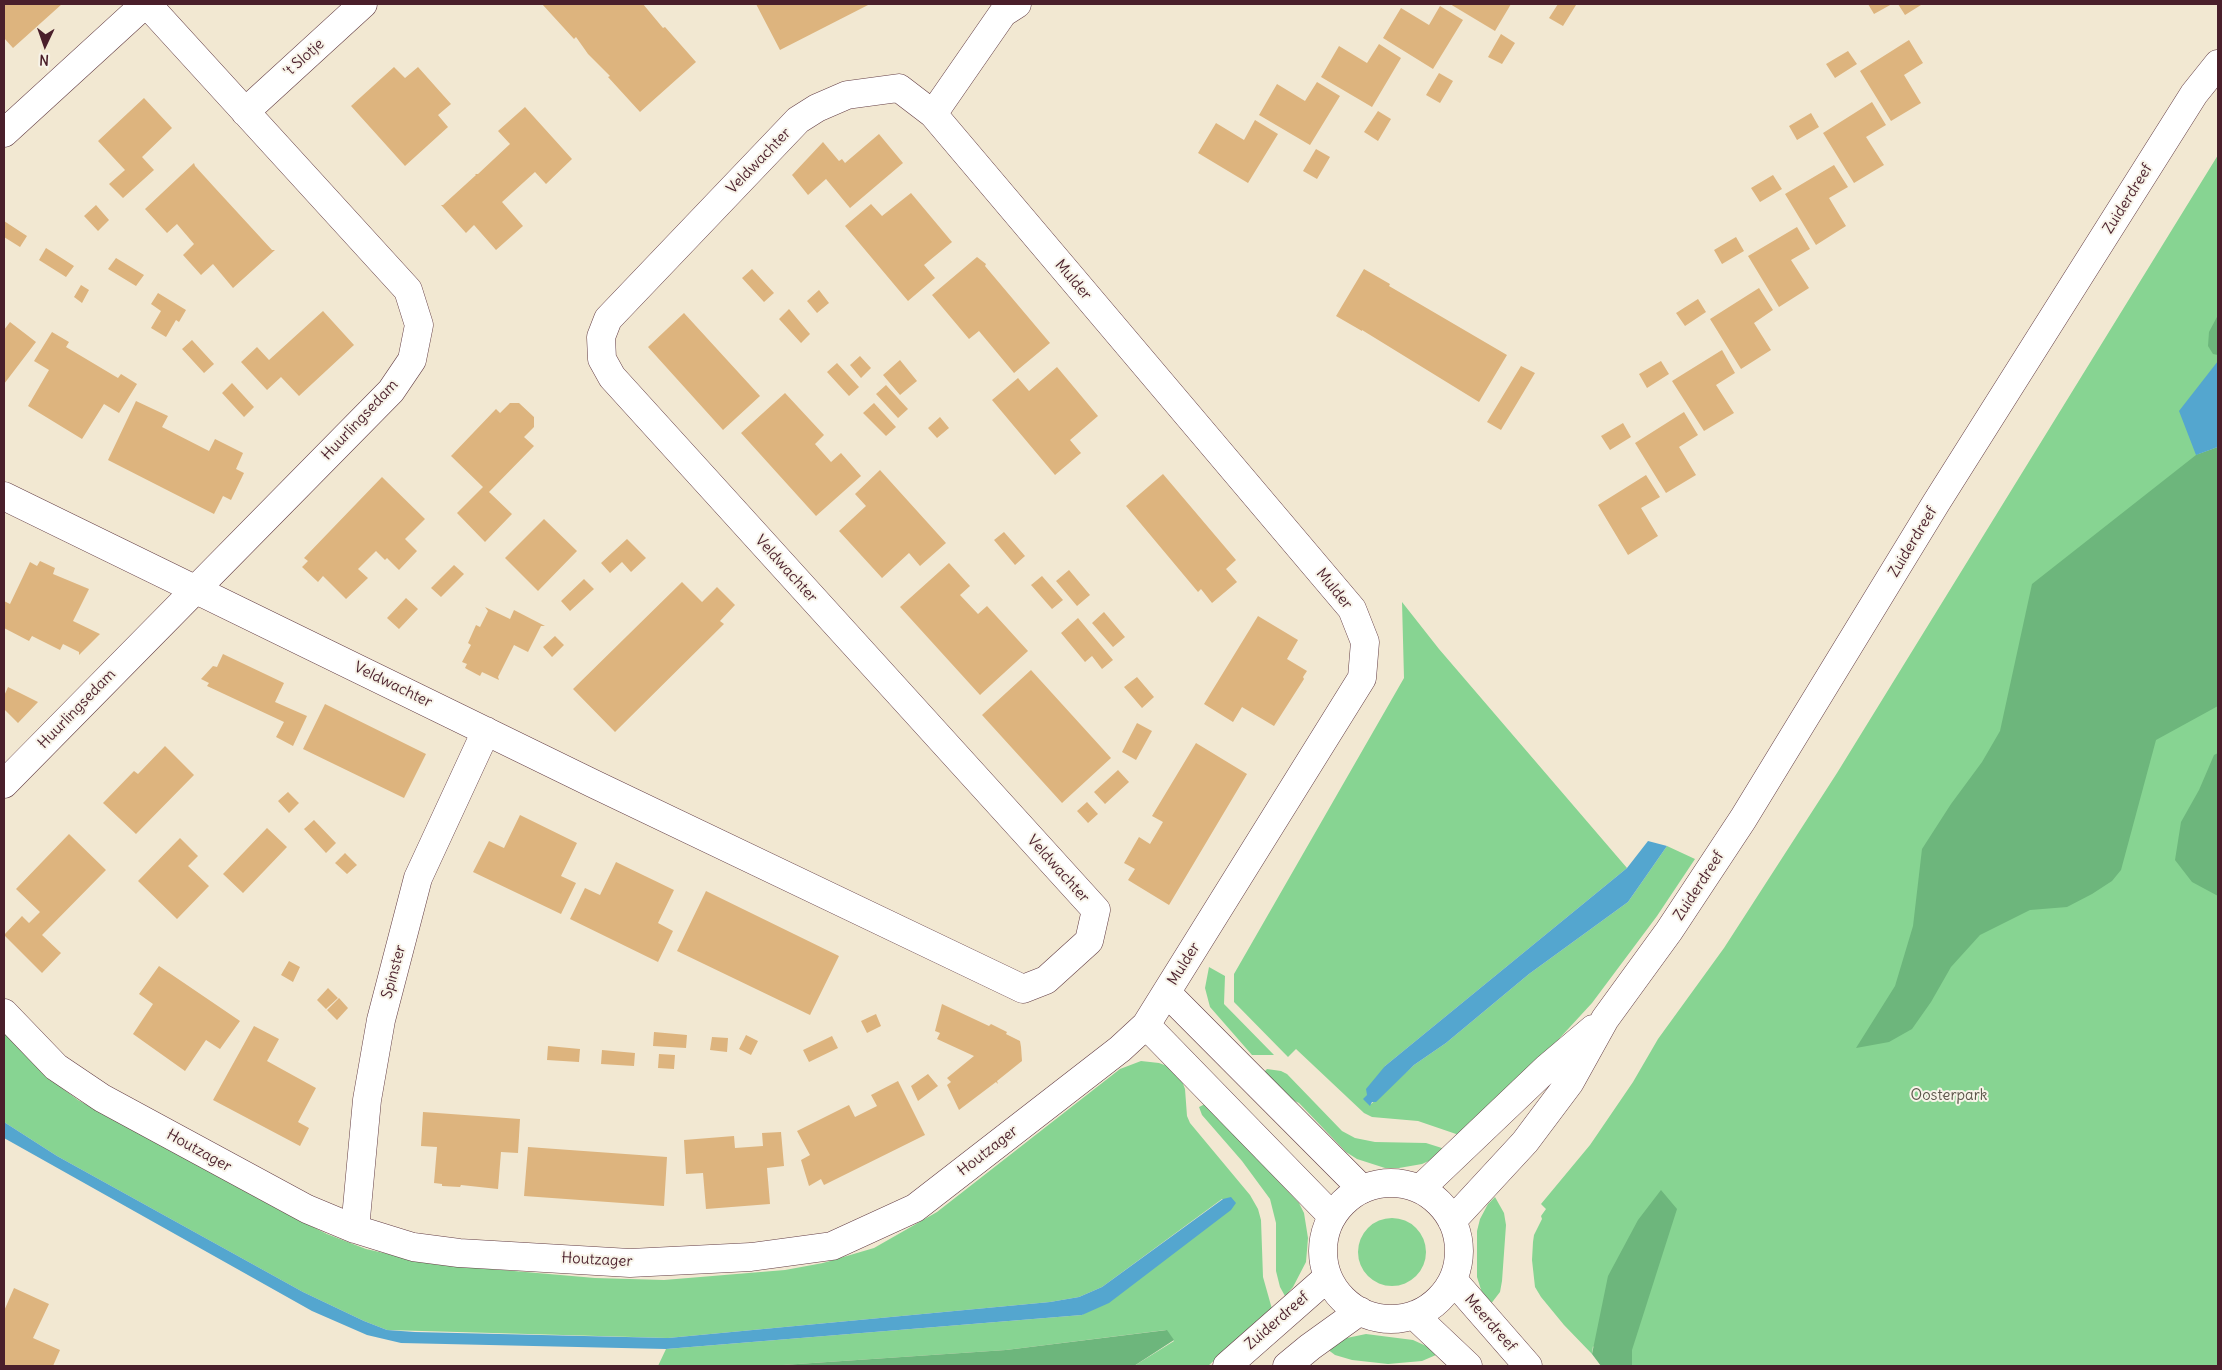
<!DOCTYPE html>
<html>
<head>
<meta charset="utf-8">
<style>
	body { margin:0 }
	#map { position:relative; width:2222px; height:1370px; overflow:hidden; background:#f2e8d2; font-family:Delius,sans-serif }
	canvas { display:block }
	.frame { position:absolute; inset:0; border:5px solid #4a1f2b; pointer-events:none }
	.north { position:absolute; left:20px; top:20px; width:50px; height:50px; -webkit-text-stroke:4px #f7f3e8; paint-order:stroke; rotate:183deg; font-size:14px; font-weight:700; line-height:20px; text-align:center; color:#4a1f2b }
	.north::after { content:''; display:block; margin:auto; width:18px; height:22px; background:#4a1f2b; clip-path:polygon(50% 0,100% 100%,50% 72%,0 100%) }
</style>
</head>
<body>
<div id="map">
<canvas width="2222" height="1370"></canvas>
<div class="frame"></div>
<div class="north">N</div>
</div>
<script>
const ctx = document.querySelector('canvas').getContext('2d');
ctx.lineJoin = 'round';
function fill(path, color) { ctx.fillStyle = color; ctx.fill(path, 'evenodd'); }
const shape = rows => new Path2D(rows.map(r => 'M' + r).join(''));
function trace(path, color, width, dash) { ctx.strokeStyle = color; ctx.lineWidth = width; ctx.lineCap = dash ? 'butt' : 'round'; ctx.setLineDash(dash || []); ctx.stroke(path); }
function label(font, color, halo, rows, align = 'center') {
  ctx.font = font + ' Delius,sans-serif'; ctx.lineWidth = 4; ctx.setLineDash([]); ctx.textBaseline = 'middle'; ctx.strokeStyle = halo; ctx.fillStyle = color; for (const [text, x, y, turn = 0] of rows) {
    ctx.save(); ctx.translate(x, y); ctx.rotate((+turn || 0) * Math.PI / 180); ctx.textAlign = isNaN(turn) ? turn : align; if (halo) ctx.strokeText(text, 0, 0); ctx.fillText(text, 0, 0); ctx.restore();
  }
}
fill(shape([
	[2218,155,2218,368,2198,454,2218,447,2218,1366,1607,1366,1593,1346,1592,1354,1564,1325,1541,1297,1535,1287,1532,1260,1533,1242,1534,1235,1542,1219,1541,1216,1546,1209,1541,1204,1590,1145,1633,1082,1658,1039,1724,948,1837,773],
	[1402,602,1439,649,1627,868,1385,1066,1370,1105,1414,1065,1446,1043,1529,974,1628,902,1667,846,1695,859,1657,916,1592,1003,1535,1065,1459,1135,1418,1121,1372,1117,1364,1113,1296,1049,1288,1057,1234,1002,1234,974,1404,678],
	[1209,967,1225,976,1224,1004,1274,1055,1252,1055,1210,1007,1205,988],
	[4,1032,54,1082,78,1100,281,1211,327,1234,366,1249,433,1264,595,1278,664,1280,785,1270,823,1263,874,1248,937,1212,1120,1069,1141,1061,1159,1063,1167,1066,1182,1081,1185,1089,1187,1116,1190,1123,1250,1195,1258,1209,1261,1220,1263,1277,1272,1309,1208,1366,1134,1366,1174,1341,1166,1330,1006,1350,768,1366,658,1366,666,1349,1082,1315,1227,1199,1222,1199,1102,1287,1079,1297,1050,1302,668,1338,387,1330,364,1321,303,1292,57,1156,4,1122],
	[1267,1069,1281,1071,1287,1074,1342,1131,1355,1138,1375,1142,1426,1143,1445,1149,1431,1160,1422,1164,1399,1168,1385,1168,1357,1159,1346,1152,1299,1103,1284,1096,1263,1073],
	[1205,1104,1299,1203,1304,1213,1308,1238,1306,1262,1293,1287,1285,1296,1280,1287,1276,1271,1276,1223,1270,1199,1242,1161,1202,1115,1199,1107],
	[1495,1197,1504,1213,1506,1225,1502,1281,1500,1292,1490,1305,1483,1296,1477,1277,1477,1231,1480,1219,1488,1204],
	'1358 1252a34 34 0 1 1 68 0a34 34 0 1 1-68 0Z',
	[1366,1334,1413,1340,1435,1350,1436,1355,1422,1361,1388,1364,1352,1360,1335,1355,1327,1349,1342,1339]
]), '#87d492');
fill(shape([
	[2218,315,2218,355,2213,354,2208,346,2209,332],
	[2218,447,2218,706,2156,740,2121,870,2112,881,2092,894,2067,907,2030,910,1980,935,1951,967,1931,1002,1912,1029,1889,1042,1856,1048,1895,986,1913,926,1922,849,1951,804,1982,762,2000,731,2032,584,2196,455],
	[2218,753,2218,896,2192,882,2175,860,2181,822,2199,790,2214,755],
	[1661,1190,1677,1209,1632,1350,1632,1366,1601,1366,1592,1354,1608,1276,1638,1220],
	[1167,1330,1174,1340,1134,1366,768,1366,1006,1350]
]), '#6db67c');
fill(shape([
	[2218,361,2218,447,2196,455,2179,411],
	[1648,841,1667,846,1628,902,1529,974,1446,1043,1414,1065,1376,1102,1372,1102,1370,1106,1363,1099,1367,1095,1366,1089,1385,1066,1627,868],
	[4,1122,57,1156,303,1292,364,1321,387,1330,415,1332,668,1338,1050,1302,1079,1297,1102,1287,1223,1199,1231,1197,1236,1203,1231,1210,1109,1303,1082,1315,666,1349,401,1343,367,1335,312,1311,4,1138]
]), '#54a6cf');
fill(shape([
	[4,4,62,4,13,48,4,38],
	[542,4,643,4,663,28,665,27,696,62,640,112,608,77,610,76,588,54,576,37,574,39],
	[756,4,870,4,780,50],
	[1450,4,1511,4,1495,31],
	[1558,4,1576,5,1563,26,1549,18],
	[1868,4,1892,4,1874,14],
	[1898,4,1920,4,1921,5,1905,15],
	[1440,6,1463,20,1433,69,1383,38,1401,8,1429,25],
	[1501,34,1515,43,1502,64,1488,57],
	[1909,40,1923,63,1904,75,1921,103,1891,121,1860,71],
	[1379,44,1401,58,1372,107,1321,77,1339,46,1367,63],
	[1848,51,1857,64,1835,78,1826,64],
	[394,67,405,78,418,67,451,104,438,115,448,127,405,166,351,106],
	[1439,73,1453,81,1440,103,1426,95],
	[1317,82,1340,96,1310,145,1259,115,1277,84,1305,101],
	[144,98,172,128,142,157,154,170,123,198,109,184,125,170,98,141],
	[1872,102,1886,125,1866,137,1884,165,1854,183,1823,133],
	[525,107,572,159,546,184,535,172,502,202,523,226,496,250,474,225,466,233,441,205,443,205,476,175,475,174,478,174,510,144,498,131],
	[1378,111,1391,119,1378,141,1364,132],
	[1811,113,1819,127,1797,140,1789,126],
	[1255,120,1278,134,1248,183,1198,153,1216,123,1244,140],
	[879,134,903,163,850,208,826,179,808,195,792,175,823,142,839,161,842,159,845,163],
	[1316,149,1330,157,1317,179,1303,171],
	[194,163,195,166,215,188,272,250,275,250,233,288,213,264,201,275,183,255,194,244,177,224,167,233,145,209],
	[1834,165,1848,187,1829,198,1846,226,1816,245,1785,194],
	[1773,175,1782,189,1760,202,1751,188],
	[911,193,952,242,924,265,935,278,908,301,845,226,871,204,882,216],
	[96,205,109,220,98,231,84,216],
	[4,221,27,236,20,247,4,237],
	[1797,227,1810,249,1791,260,1809,288,1779,307,1748,256],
	[1736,237,1744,251,1722,264,1714,250],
	[46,248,74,266,66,277,39,260],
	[977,257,986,264,985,266,1050,343,1014,373,979,331,969,339,932,295],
	[116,258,144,275,136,286,108,269],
	[752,269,774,293,764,302,742,278],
	[1364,269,1390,284,1389,286,1507,355,1479,402,1362,330,1362,331,1336,316],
	[81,285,89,290,82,303,74,297],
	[1759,288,1773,310,1754,323,1771,350,1741,369,1710,319],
	[819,290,829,303,817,313,807,301],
	[158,293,186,310,179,322,176,320,166,337,151,328,161,311,151,304],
	[1698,299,1706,312,1685,326,1676,313],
	[789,309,810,334,801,343,779,319],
	[323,311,354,345,299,396,281,377,267,390,241,362,257,347,269,360],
	[684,313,760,396,723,430,648,347],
	[10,322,36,342,4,384,4,330],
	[52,332,69,342,66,347,118,378,121,374,137,384,119,413,104,404,82,439,28,406,49,370,34,361],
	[192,340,214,364,204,373,182,349],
	[1722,350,1735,373,1716,385,1734,413,1704,431,1672,381],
	[860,356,871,368,861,378,850,365],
	[900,360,917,381,900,395,883,375],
	[1661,361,1669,374,1647,388,1639,374],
	[837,363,859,387,849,396,827,372],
	[1521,366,1535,373,1501,430,1487,422],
	[1057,367,1098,416,1070,440,1081,453,1055,475,992,400,1018,378,1029,391],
	[232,383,254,407,244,417,222,393],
	[886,385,908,409,898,418,876,394],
	[785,393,824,435,815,444,831,462,841,453,861,476,816,516,741,433],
	[136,401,168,416,162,427,209,451,215,439,243,453,236,469,244,473,231,500,223,496,214,514,108,460],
	[510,403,519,403,534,417,534,427,524,437,534,446,489,492,512,514,485,542,457,513,483,487,451,456,496,409,500,413],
	[874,403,896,427,886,436,863,413],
	[1684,412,1698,435,1679,447,1696,475,1666,493,1635,443],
	[940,417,949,428,937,438,928,428],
	[1623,423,1631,437,1610,450,1601,436],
	[880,470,946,543,920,566,909,553,882,578,839,531,866,506,855,494],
	[1163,474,1236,560,1226,569,1237,582,1212,603,1201,589,1198,592,1126,506],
	[1646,475,1660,497,1641,508,1658,536,1628,555,1598,505],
	[382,477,425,519,405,539,417,551,399,570,387,558,385,560,376,551,358,569,368,578,346,599,323,576,318,582,302,567,308,561,304,558],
	[544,519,577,551,538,591,505,558],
	[1004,532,1025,556,1015,565,994,540],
	[627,539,646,558,631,572,622,562,610,573,601,563],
	[40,561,55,568,53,574,89,589,73,621,100,634,79,655,79,652,63,644,60,650,32,636,29,641,4,628,4,601,10,604,30,562,37,566],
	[949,563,970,586,960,595,978,614,987,606,1028,651,980,695,900,607],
	[454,565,464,574,441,597,431,588],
	[1069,570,1090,595,1077,606,1056,581],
	[1042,576,1063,600,1052,609,1031,585],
	[584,579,594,589,570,611,561,601],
	[682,582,702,602,717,587,735,605,720,621,724,624,615,732,573,689],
	[406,598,418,609,399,629,387,618],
	[485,607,510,619,514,610,545,626,541,626,528,652,514,645,498,677,499,680,482,672,480,676,465,668,467,664,462,662,471,645,468,643,476,625,480,627,488,611],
	[1104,612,1125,637,1113,647,1092,623],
	[1258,616,1298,640,1287,659,1307,671,1303,677,1304,679,1274,726,1242,707,1233,722,1204,704],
	[1078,618,1113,660,1102,669,1092,656,1085,662,1061,633],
	[555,636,564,645,552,657,543,647],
	[223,654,284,683,275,702,307,716,293,746,276,737,284,722,207,686,209,683,201,679,213,666,217,667],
	[1031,670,1111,758,1062,803,982,715],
	[1137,677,1154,697,1142,708,1124,687],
	[8,687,38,702,18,723,4,709,4,696],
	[325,704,426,754,404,798,303,749],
	[1137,723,1152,731,1136,760,1122,752],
	[1196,743,1247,774,1169,905,1128,880,1135,869,1124,863,1139,837,1150,844,1163,822,1152,816],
	[165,746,194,775,136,834,103,803,134,771,138,774],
	[1118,770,1129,782,1105,804,1094,792],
	[288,792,299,803,289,813,278,801],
	[1087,802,1098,814,1088,823,1077,811],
	[520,815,577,843,561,876,576,883,561,914,473,872,489,841,504,848],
	[314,820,336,843,326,853,304,829],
	[267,828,287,847,243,893,223,874],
	[69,834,106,870,42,935,61,953,42,973,4,935,22,916,29,923,40,912,16,889],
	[180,838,198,856,188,866,209,886,177,919,138,881],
	[345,853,357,865,347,874,335,863],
	[616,862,674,890,658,923,673,931,658,962,570,919,585,888,600,895],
	[706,891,839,956,810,1015,677,951],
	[289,961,300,967,293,982,281,975],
	[159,966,240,1021,220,1049,206,1040,185,1071,133,1034,153,1004,139,994],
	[328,988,338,998,326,1009,317,1000],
	[339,998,348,1008,337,1020,327,1010],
	[942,1004,989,1026,991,1024,1007,1032,1006,1034,1020,1041,1021,1047,1022,1061,997,1081,998,1084,996,1082,959,1110,947,1085,951,1082,947,1078,974,1056,937,1039,940,1033,935,1031],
	[876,1014,881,1026,867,1033,861,1021],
	[254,1026,279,1039,267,1061,316,1088,298,1122,309,1128,300,1146,213,1100],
	[654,1032,687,1035,686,1048,653,1046],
	[746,1035,758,1041,751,1055,739,1049],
	[832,1036,838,1048,809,1062,803,1050],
	[712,1037,728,1038,727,1052,710,1050],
	[548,1046,580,1049,579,1062,547,1060],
	[602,1050,635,1053,634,1066,601,1064],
	[659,1054,675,1055,674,1069,658,1068],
	[928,1074,938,1086,918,1101,911,1086],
	[898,1081,925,1135,824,1185,821,1179,809,1186,801,1160,810,1155,797,1131,849,1105,855,1117,877,1106,871,1095],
	[423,1112,520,1119,518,1153,501,1152,498,1189,461,1185,460,1187,442,1186,442,1184,434,1183,437,1147,421,1146],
	[781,1132,784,1166,767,1168,770,1204,706,1209,703,1173,686,1174,684,1140,734,1136,735,1148,763,1146,762,1133],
	[528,1147,667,1157,664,1206,524,1196],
	[14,1288,49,1304,33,1338,60,1350,53,1366,4,1366,4,1311]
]), '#ddb47e');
const minor = shape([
	[245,112,363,4],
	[4,133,145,4],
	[4,496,594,784,1023,989,1046,980,1089,941,1096,910,612,377,602,359,601,337,608,319,798,120,817,108,847,95,899,88,933,114],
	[4,784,391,391,412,360,419,325,408,290,147,4],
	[1167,993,1362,1189],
	[4,1013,56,1067,102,1098,307,1209,355,1229,413,1247,459,1253,630,1263,751,1257,832,1246,915,1208,1120,1049,1146,1025,1362,678,1365,642,1352,609,933,114,1003,13,1017,4],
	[1146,1025,1332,1216],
	[355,1229,367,1100,381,1020,418,878,486,731]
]);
const tertiary = shape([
	'1323 1251a68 68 0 1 1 136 0a68 68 0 1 1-136 0Z',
	[1420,1189,1547,1068,1593,1029],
	[1452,1221,1525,1142,1570,1082,1605,1019,1669,931,1743,819,1936,503,2194,94,2218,64],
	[1453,1280,1528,1366],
	[1414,1315,1468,1366],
	[1227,1366,1328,1277],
	[1287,1366,1310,1347,1360,1311]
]);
trace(minor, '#633d44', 29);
trace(tertiary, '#633d44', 29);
trace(minor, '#fff', 28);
trace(tertiary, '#fff', 28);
label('15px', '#4a1f2b', '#f7f3e8', [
	["'t Slotje",304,58,-42],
	["Veldwachter",759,161,-46],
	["Zuiderdreef",2128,199,-58],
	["Mulder",1073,280,50],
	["Huurlingsedam",360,420,-47],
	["Zuiderdreef",1913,542,-59],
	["Veldwachter",786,569,48],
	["Mulder",1334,589,51],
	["Veldwachter",393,685,26],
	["Huurlingsedam",77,709,-46],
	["Veldwachter",1058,869,48],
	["Zuiderdreef",1699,886,-57],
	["Mulder",1184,964,-58],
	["Spinster",394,972,-75],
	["Houtzager",199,1151,29],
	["Houtzager",988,1151,-38],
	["Houtzager",597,1260,3],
	["Zuiderdreef",1277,1321,-41],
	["Meerdreef",1490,1323,49]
]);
label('15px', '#5c554a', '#f7f3e8', [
	["Oosterpark",1949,1096]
]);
</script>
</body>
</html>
